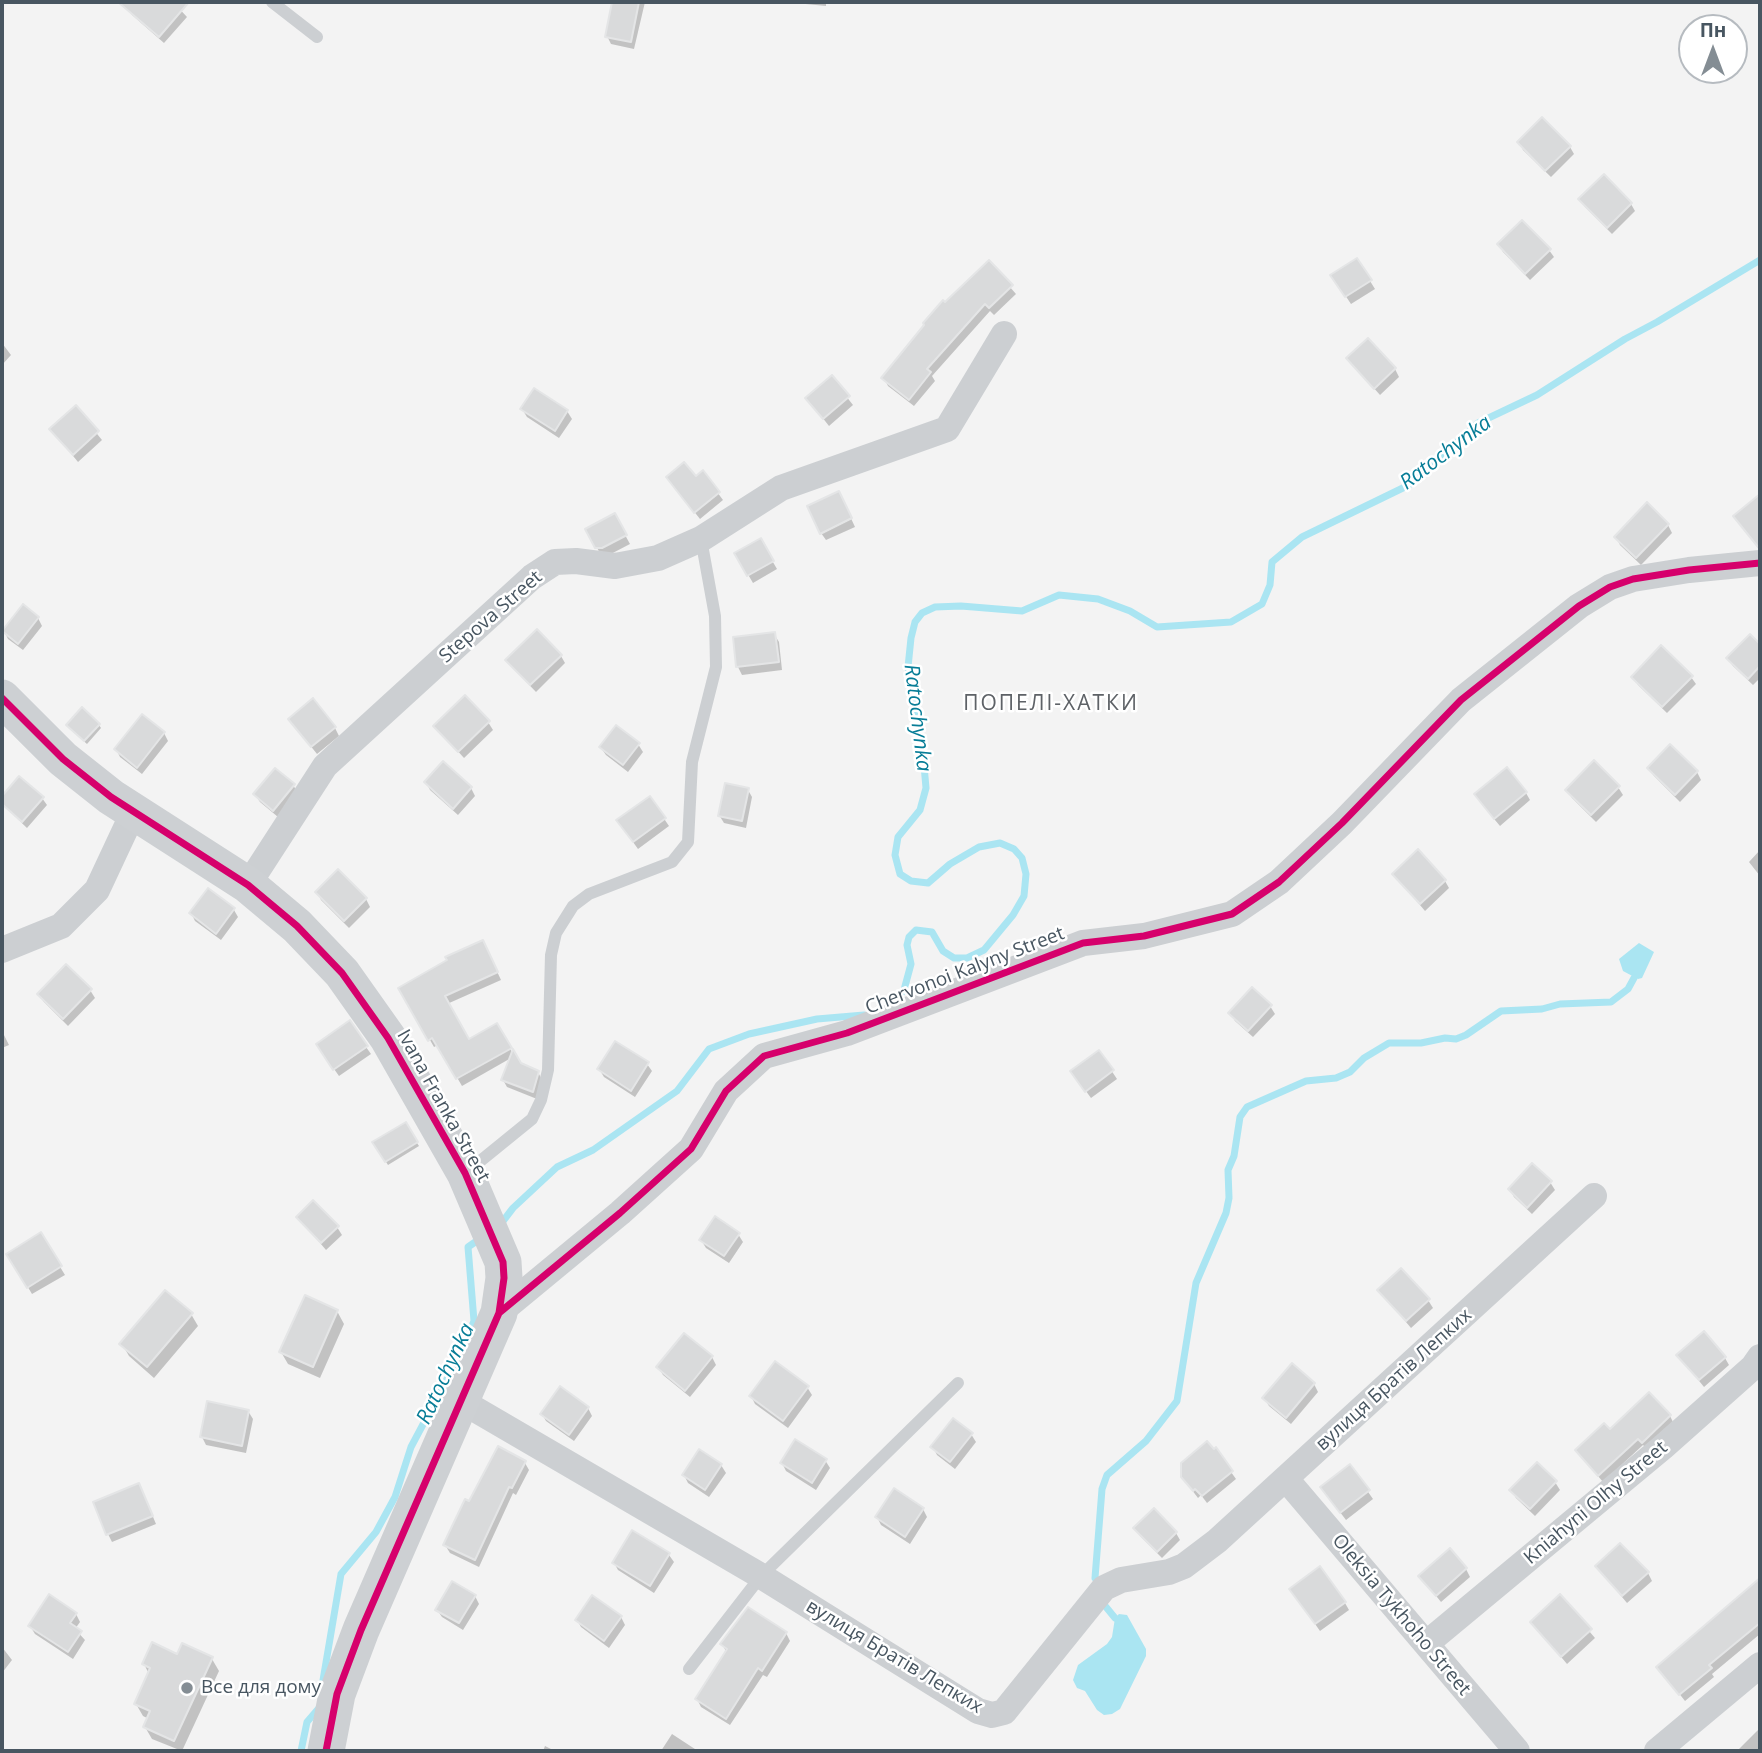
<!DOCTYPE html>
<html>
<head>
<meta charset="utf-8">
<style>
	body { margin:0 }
	#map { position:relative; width:1762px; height:1753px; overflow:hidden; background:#f3f3f3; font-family:"Open Sans",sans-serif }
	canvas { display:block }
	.frame { position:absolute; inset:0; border:4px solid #485661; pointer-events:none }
	.north { position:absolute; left:1678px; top:14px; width:70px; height:70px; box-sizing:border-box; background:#fff; border:2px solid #b6bbc0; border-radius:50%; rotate:0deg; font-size:19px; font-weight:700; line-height:28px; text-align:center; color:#485661 }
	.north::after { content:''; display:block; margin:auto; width:24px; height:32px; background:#848d94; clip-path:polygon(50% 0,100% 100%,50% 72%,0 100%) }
</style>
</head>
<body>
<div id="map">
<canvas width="1762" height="1753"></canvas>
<div class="frame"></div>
<div class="north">Пн</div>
</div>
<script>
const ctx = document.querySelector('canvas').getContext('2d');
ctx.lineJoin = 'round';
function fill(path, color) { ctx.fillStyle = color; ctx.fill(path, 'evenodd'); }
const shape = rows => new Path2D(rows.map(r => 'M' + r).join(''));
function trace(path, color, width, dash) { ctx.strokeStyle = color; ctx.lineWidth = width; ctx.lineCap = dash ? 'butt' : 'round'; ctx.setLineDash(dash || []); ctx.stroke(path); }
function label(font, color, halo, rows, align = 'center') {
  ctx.font = font + ' "Open Sans",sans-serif'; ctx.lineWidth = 5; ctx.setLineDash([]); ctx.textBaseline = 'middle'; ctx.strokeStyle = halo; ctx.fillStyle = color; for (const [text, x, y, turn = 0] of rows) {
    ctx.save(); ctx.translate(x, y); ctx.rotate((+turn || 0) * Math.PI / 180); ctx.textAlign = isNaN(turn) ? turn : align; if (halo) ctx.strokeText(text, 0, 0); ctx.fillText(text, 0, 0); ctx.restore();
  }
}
fill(shape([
	[1639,943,1654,952,1642,978,1638,979,1623,971,1619,959],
	[1119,1614,1127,1615,1146,1649,1146,1656,1120,1709,1112,1714,1104,1715,1097,1710,1085,1691,1077,1688,1073,1680,1078,1665,1107,1644,1112,1637,1115,1618]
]), '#aae5f2');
fill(shape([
	[132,2,173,2,187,17,164,43,132,15,127,8],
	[614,2,645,2,634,49,611,44,607,36],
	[785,2,826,2,826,6],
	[1519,142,1570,147,1574,154,1551,177,1523,150],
	[1580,199,1631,204,1635,211,1612,234,1585,207],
	[1499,245,1549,250,1554,257,1530,280,1503,252],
	[1357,260,1375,289,1351,304,1337,283],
	[989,263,1016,294,994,315,990,311,932,376,935,381,914,406,888,386,884,378,945,304],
	[2,343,11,355,2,365],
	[1348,359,1395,369,1399,377,1380,395],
	[831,377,853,405,829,426,807,398],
	[76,408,102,440,78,462,51,429],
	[522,409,567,411,572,419,559,438,527,417],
	[703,473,723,500,700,519,673,485,695,479],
	[843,501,855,527,826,540,821,533],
	[614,515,630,544,607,556,601,555,587,530],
	[1668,525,1672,533,1641,565,1620,545,1616,537],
	[760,540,777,569,753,583,736,554],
	[38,618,42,626,23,650,8,639,4,631],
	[774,634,779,642,782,670,742,675,738,667,735,639],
	[1750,637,1760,647,1760,678,1753,685,1733,666,1728,659],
	[561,656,565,663,536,692,512,667,507,660],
	[1633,677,1691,677,1696,684,1667,713,1638,685],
	[290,720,335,728,339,736,317,754],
	[488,722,493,730,464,758,435,726],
	[99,725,101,728,87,744,70,729],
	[164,733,168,741,142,774,120,757,116,749],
	[638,744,643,752,628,772,606,755,601,748],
	[1670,747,1697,772,1701,780,1680,802,1654,776,1649,769],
	[443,763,471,788,475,796,458,815,430,790,426,782],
	[19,778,42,798,47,805,27,828,2,804,2,799],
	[293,785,298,793,278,817,260,802,255,795],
	[1618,787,1623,795,1596,822,1572,798,1567,790],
	[748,790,752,797,746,828,724,823,719,815],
	[1526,793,1530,800,1500,826,1480,802],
	[650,798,669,826,638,849,623,828],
	[1760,850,1760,876,1749,862],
	[1394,874,1445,881,1449,888,1425,911],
	[208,890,234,910,238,917,221,940,195,921,191,913],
	[317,892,366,899,370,907,349,928,321,900],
	[487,950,501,980,447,1004,468,1041,497,1025,519,1065,538,1072,542,1080,537,1099,507,1087,503,1080,511,1058,462,1086,438,1045,434,1047,400,988],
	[90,990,95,998,68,1026,44,1002,39,995],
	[1270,1006,1275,1014,1253,1037,1235,1021,1230,1013],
	[2,1031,9,1045,2,1048],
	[366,1047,371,1054,339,1076,322,1052],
	[1099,1052,1117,1079,1091,1098,1077,1079],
	[647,1064,652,1071,635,1097,604,1077,599,1069],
	[405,1124,419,1146,388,1165,374,1143],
	[1550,1182,1555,1190,1532,1214,1514,1197,1510,1190],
	[298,1217,337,1227,342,1235,326,1250],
	[40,1234,65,1275,32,1294,8,1254],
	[738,1234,743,1242,729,1263,706,1248,701,1240],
	[1379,1290,1428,1300,1433,1308,1411,1328],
	[337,1311,344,1324,320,1378,288,1364,281,1352],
	[191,1314,198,1326,154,1378,129,1356,122,1344],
	[1678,1355,1725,1358,1729,1365,1704,1387],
	[712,1357,716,1365,690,1397,663,1375,658,1367],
	[1314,1384,1318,1392,1291,1424,1269,1406,1264,1398],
	[807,1387,812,1395,788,1428,755,1404,751,1396],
	[588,1408,592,1416,574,1441,546,1421,542,1414],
	[248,1411,253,1419,246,1453,206,1445,202,1437],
	[1670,1416,1674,1424,1647,1449,1643,1445,1603,1482,1577,1451,1610,1431],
	[971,1434,976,1442,955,1469,937,1455,933,1447],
	[825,1460,830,1468,816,1490,786,1471,782,1463],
	[525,1463,529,1470,516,1495,513,1493,479,1567,450,1553,445,1545,470,1503],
	[721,1465,726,1473,709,1497,688,1483,684,1475],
	[1350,1466,1373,1499,1346,1520,1327,1495],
	[1231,1472,1236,1479,1207,1503,1201,1495,1198,1498,1182,1477],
	[1555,1482,1560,1490,1535,1516,1516,1498,1511,1490],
	[143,1493,156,1524,112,1542,108,1534],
	[923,1509,927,1517,910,1544,881,1525,877,1517],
	[1136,1529,1176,1533,1180,1540,1162,1558,1140,1536],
	[633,1532,669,1555,674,1562,654,1593,618,1570,614,1563],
	[1620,1545,1648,1573,1652,1581,1627,1603,1597,1567],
	[1466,1569,1470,1577,1441,1602,1421,1577],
	[1760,1581,1760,1634,1712,1674,1714,1677,1685,1701,1659,1668],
	[475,1596,479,1604,463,1630,442,1617,437,1610],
	[1296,1597,1345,1603,1349,1610,1320,1631],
	[1560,1597,1595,1638,1567,1664,1532,1622],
	[76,1614,80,1622,75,1629,85,1640,73,1659,35,1634,30,1626],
	[621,1617,625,1625,609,1648,581,1627,577,1620],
	[786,1633,790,1641,767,1677,763,1675,730,1725,701,1707,697,1699,727,1653,722,1644],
	[2,1647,12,1660,2,1673],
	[178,1656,212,1659,219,1671,182,1751,152,1739,145,1727,149,1719,143,1716,136,1704,149,1674,144,1664],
	[1760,1728,1760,1751,1737,1751],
	[672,1734,698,1751,661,1751],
	[545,1746,555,1751,543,1751]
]), '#0003');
trace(shape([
	[887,1008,904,990,911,964,907,945,909,937,916,930,932,932,943,951,954,958,967,958,984,950,1013,915,1024,896,1026,874,1022,858,1014,849,1000,843,979,847,950,864,928,883,911,881,900,874,895,855,898,837,920,810,926,788,923,754,908,667,911,638,915,622,922,613,935,607,961,606,1022,611,1059,595,1098,599,1130,611,1157,627,1231,622,1262,604,1270,585,1272,562,1302,537,1409,485,1478,423,1537,395,1625,339,1657,322,1760,260],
	[500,1225,513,1208,557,1167,593,1150,677,1091,709,1049,749,1034,817,1019,864,1015],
	[1095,1578,1102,1489,1107,1475,1146,1441,1177,1401,1196,1283,1226,1213,1229,1198,1228,1170,1234,1156,1240,1117,1247,1107,1306,1081,1336,1078,1350,1072,1364,1058,1389,1043,1421,1043,1445,1038,1456,1039,1466,1035,1501,1011,1542,1009,1560,1004,1611,1002,1628,989,1634,978],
	[1106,1607,1115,1618],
	[322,1686,341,1574,376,1532,395,1497,411,1447,461,1353,474,1321,468,1247,481,1238],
	[301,1751,307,1722,319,1708]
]), '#aae5f2', 7);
const building = shape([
	[118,2,189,2,159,37,118,2],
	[612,2,639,2,631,42,605,37,612,2],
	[1542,117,1571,146,1545,171,1517,142,1542,117],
	[1604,174,1632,203,1607,228,1578,199,1604,174],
	[1522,220,1551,249,1525,274,1497,244,1522,220],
	[1357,258,1372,280,1345,297,1330,275,1357,258],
	[989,260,1013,285,989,308,985,304,927,369,931,372,909,400,881,378,924,325,923,323,943,300,945,302,989,260],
	[1368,338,1396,368,1374,389,1346,358,1368,338],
	[832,375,850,396,823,419,805,398,832,375],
	[534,388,568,410,555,431,520,409,534,388],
	[76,405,99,431,73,455,49,429,76,405],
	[684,462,696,476,703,470,720,492,694,513,666,477,684,462],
	[839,491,852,518,820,534,807,506,839,491],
	[1760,494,1760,548,1758,547,1733,516,1760,494],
	[1647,502,1669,524,1636,558,1614,537,1647,502],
	[615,513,627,535,602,548,595,548,585,529,615,513],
	[761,538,774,561,747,576,734,553,761,538],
	[23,604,39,617,18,644,2,631,23,604],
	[537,629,562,655,530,685,505,660,537,629],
	[775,632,779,662,736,667,733,637,775,632],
	[1750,634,1760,644,1760,666,1748,679,1726,658,1750,634],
	[1661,645,1693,676,1662,707,1631,677,1661,645],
	[465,695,490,721,458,752,433,726,465,695],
	[313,698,336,727,311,747,288,719,313,698],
	[82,707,100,724,84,741,66,725,82,707],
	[142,714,165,732,137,768,114,749,142,714],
	[616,725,640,743,623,765,599,747,616,725],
	[1670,744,1698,771,1675,795,1647,768,1670,744],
	[1594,760,1620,786,1591,815,1565,790,1594,760],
	[443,761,472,787,453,809,424,782,443,761],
	[1507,767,1527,792,1494,819,1474,794,1507,767],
	[275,768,295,784,273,811,253,794,275,768],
	[19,776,44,797,22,822,2,804,2,796,19,776],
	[725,783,749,788,742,821,718,816,725,783],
	[650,796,666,818,633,842,616,820,650,796],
	[1418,849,1446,880,1420,904,1392,874,1418,849],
	[338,869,367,898,344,921,315,892,338,869],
	[208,888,235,908,216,934,189,913,208,888],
	[483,940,498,972,445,996,469,1039,497,1023,512,1048,456,1079,432,1038,428,1041,398,988,447,960,445,957,483,940],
	[66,964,92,989,63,1019,37,994,66,964],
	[1252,987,1272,1005,1248,1031,1228,1013,1252,987],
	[350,1020,368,1046,333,1070,316,1044,350,1020],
	[615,1041,649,1062,631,1091,597,1069,615,1041],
	[513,1049,521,1063,539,1071,533,1092,501,1080,513,1049],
	[1099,1050,1114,1070,1085,1092,1070,1071,1099,1050],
	[406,1122,418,1142,385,1162,372,1142,406,1122],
	[1532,1163,1552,1181,1527,1208,1508,1189,1532,1163],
	[313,1200,339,1226,321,1243,296,1217,313,1200],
	[715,1216,740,1233,724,1256,699,1240,715,1216],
	[41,1232,62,1266,27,1288,6,1254,41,1232],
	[1401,1268,1430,1299,1406,1321,1377,1290,1401,1268],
	[165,1290,193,1313,147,1367,119,1344,165,1290],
	[305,1295,338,1310,313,1367,279,1352,305,1295],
	[1704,1331,1726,1357,1699,1380,1676,1355,1704,1331],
	[684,1333,713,1356,685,1391,656,1367,684,1333],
	[775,1361,809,1386,783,1421,749,1396,775,1361],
	[1292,1363,1315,1383,1286,1418,1262,1398,1292,1363],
	[560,1386,589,1407,569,1435,540,1414,560,1386],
	[1649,1392,1671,1415,1642,1443,1638,1439,1598,1476,1575,1450,1604,1423,1610,1429,1649,1392],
	[207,1401,249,1410,242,1446,200,1437,207,1401],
	[953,1418,973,1433,950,1462,930,1447,953,1418],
	[795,1439,827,1459,812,1483,780,1463,795,1439],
	[1207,1441,1214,1449,1216,1447,1233,1471,1202,1496,1195,1489,1193,1491,1181,1477,1181,1463,1207,1441],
	[498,1446,526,1461,512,1488,509,1487,475,1560,443,1545,465,1499,469,1501,498,1446],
	[699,1449,722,1464,705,1490,682,1475,699,1449],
	[1537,1462,1557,1481,1530,1509,1509,1490,1537,1462],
	[1350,1464,1370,1490,1340,1513,1320,1487,1350,1464],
	[139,1483,153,1516,106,1535,93,1502,139,1483],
	[894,1488,924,1508,905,1537,875,1517,894,1488],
	[1154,1508,1177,1532,1157,1552,1133,1528,1154,1508],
	[632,1530,670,1553,650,1586,612,1563,632,1530],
	[1620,1543,1649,1572,1622,1596,1595,1566,1620,1543],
	[1450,1548,1467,1568,1436,1596,1418,1576,1450,1548],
	[1320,1566,1346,1602,1315,1624,1289,1589,1320,1566],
	[1760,1578,1760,1623,1709,1665,1712,1668,1679,1695,1656,1667,1760,1578],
	[452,1581,476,1595,459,1623,435,1610,452,1581],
	[49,1594,77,1613,70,1623,82,1631,68,1652,28,1626,49,1594],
	[1560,1594,1592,1629,1561,1657,1530,1622,1560,1594],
	[592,1595,622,1616,604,1641,575,1620,592,1595],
	[748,1607,787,1632,762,1671,758,1668,726,1719,695,1699,727,1649,720,1644,748,1607],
	[152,1642,177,1654,182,1643,213,1657,174,1741,143,1727,150,1711,134,1704,150,1668,142,1664,152,1642]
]);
fill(building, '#d9dadb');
trace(building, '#e4e5e6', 2);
trace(shape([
	[272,2,317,37],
	[468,1171,532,1119,541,1100,548,1070,551,955,556,933,573,906,589,894,672,862,688,842,692,762,716,667,715,616,701,539],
	[689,1669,761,1576,958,1383]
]), '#cccfd2', 12);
trace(shape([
	[248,885,325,766,532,577,555,562,576,561,615,566,658,558,701,539,781,488,947,429,1004,334],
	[2,950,61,926,97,890,133,813],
	[499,1313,620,1213,691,1149,726,1091,764,1056,847,1033,1083,943,1144,936,1232,914,1279,882,1342,823,1461,700,1579,606,1610,587,1633,579,1689,570,1760,563],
	[461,1401,761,1576,978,1711,992,1715,1004,1712,1104,1588,1121,1580,1169,1572,1184,1566,1217,1541,1594,1196],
	[1286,1479,1517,1751],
	[1427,1643,1663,1447,1753,1367,1760,1357],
	[1657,1751,1760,1665]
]), '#cccfd2', 26);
trace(shape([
	[2,698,63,759,111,797,248,885,297,926,342,973,388,1038,465,1173,503,1262,504,1278,499,1313,361,1630,337,1694,326,1751]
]), '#cdd0d3', 37);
trace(shape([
	[2,698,63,759,111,797,248,885,297,926,342,973,388,1038,465,1173,503,1262,504,1278,499,1313,361,1630,337,1694,326,1751],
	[499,1313,620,1213,691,1149,726,1091,764,1056,847,1033,1083,943,1144,936,1232,914,1279,882,1342,823,1461,700,1579,606,1610,587,1633,579,1689,570,1760,563]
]), '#d6006c', 7);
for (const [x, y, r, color] of [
	[187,1688,7,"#848d94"]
]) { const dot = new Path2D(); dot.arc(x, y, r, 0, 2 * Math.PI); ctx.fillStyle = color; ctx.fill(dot); trace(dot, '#fff', 2.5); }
label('19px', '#485661', '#fff', [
	["Stepova Street",491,617,-41],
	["Chervonoi Kalyny Street",965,971,-21],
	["Ivana Franka Street",443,1106,61],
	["вулиця Братів Лепких",1394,1380,-42],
	["Kniahyni Olhy Street",1596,1503,-40],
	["Oleksia Tykhoho Street",1401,1615,50],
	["вулиця Братів Лепких",894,1657,31]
]);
label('19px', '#485661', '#fff', [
	["Все для дому",201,1688]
], 'left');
label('italic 21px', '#077d97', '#fff', [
	["Ratochynka",1446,453,-37],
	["Ratochynka",917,718,83],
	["Ratochynka",446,1374,-65]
]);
ctx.letterSpacing = '2px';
label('21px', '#5e6267', '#fff', [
	["ПОПЕЛІ-ХАТКИ",1051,704]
]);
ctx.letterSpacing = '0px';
</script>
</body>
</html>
